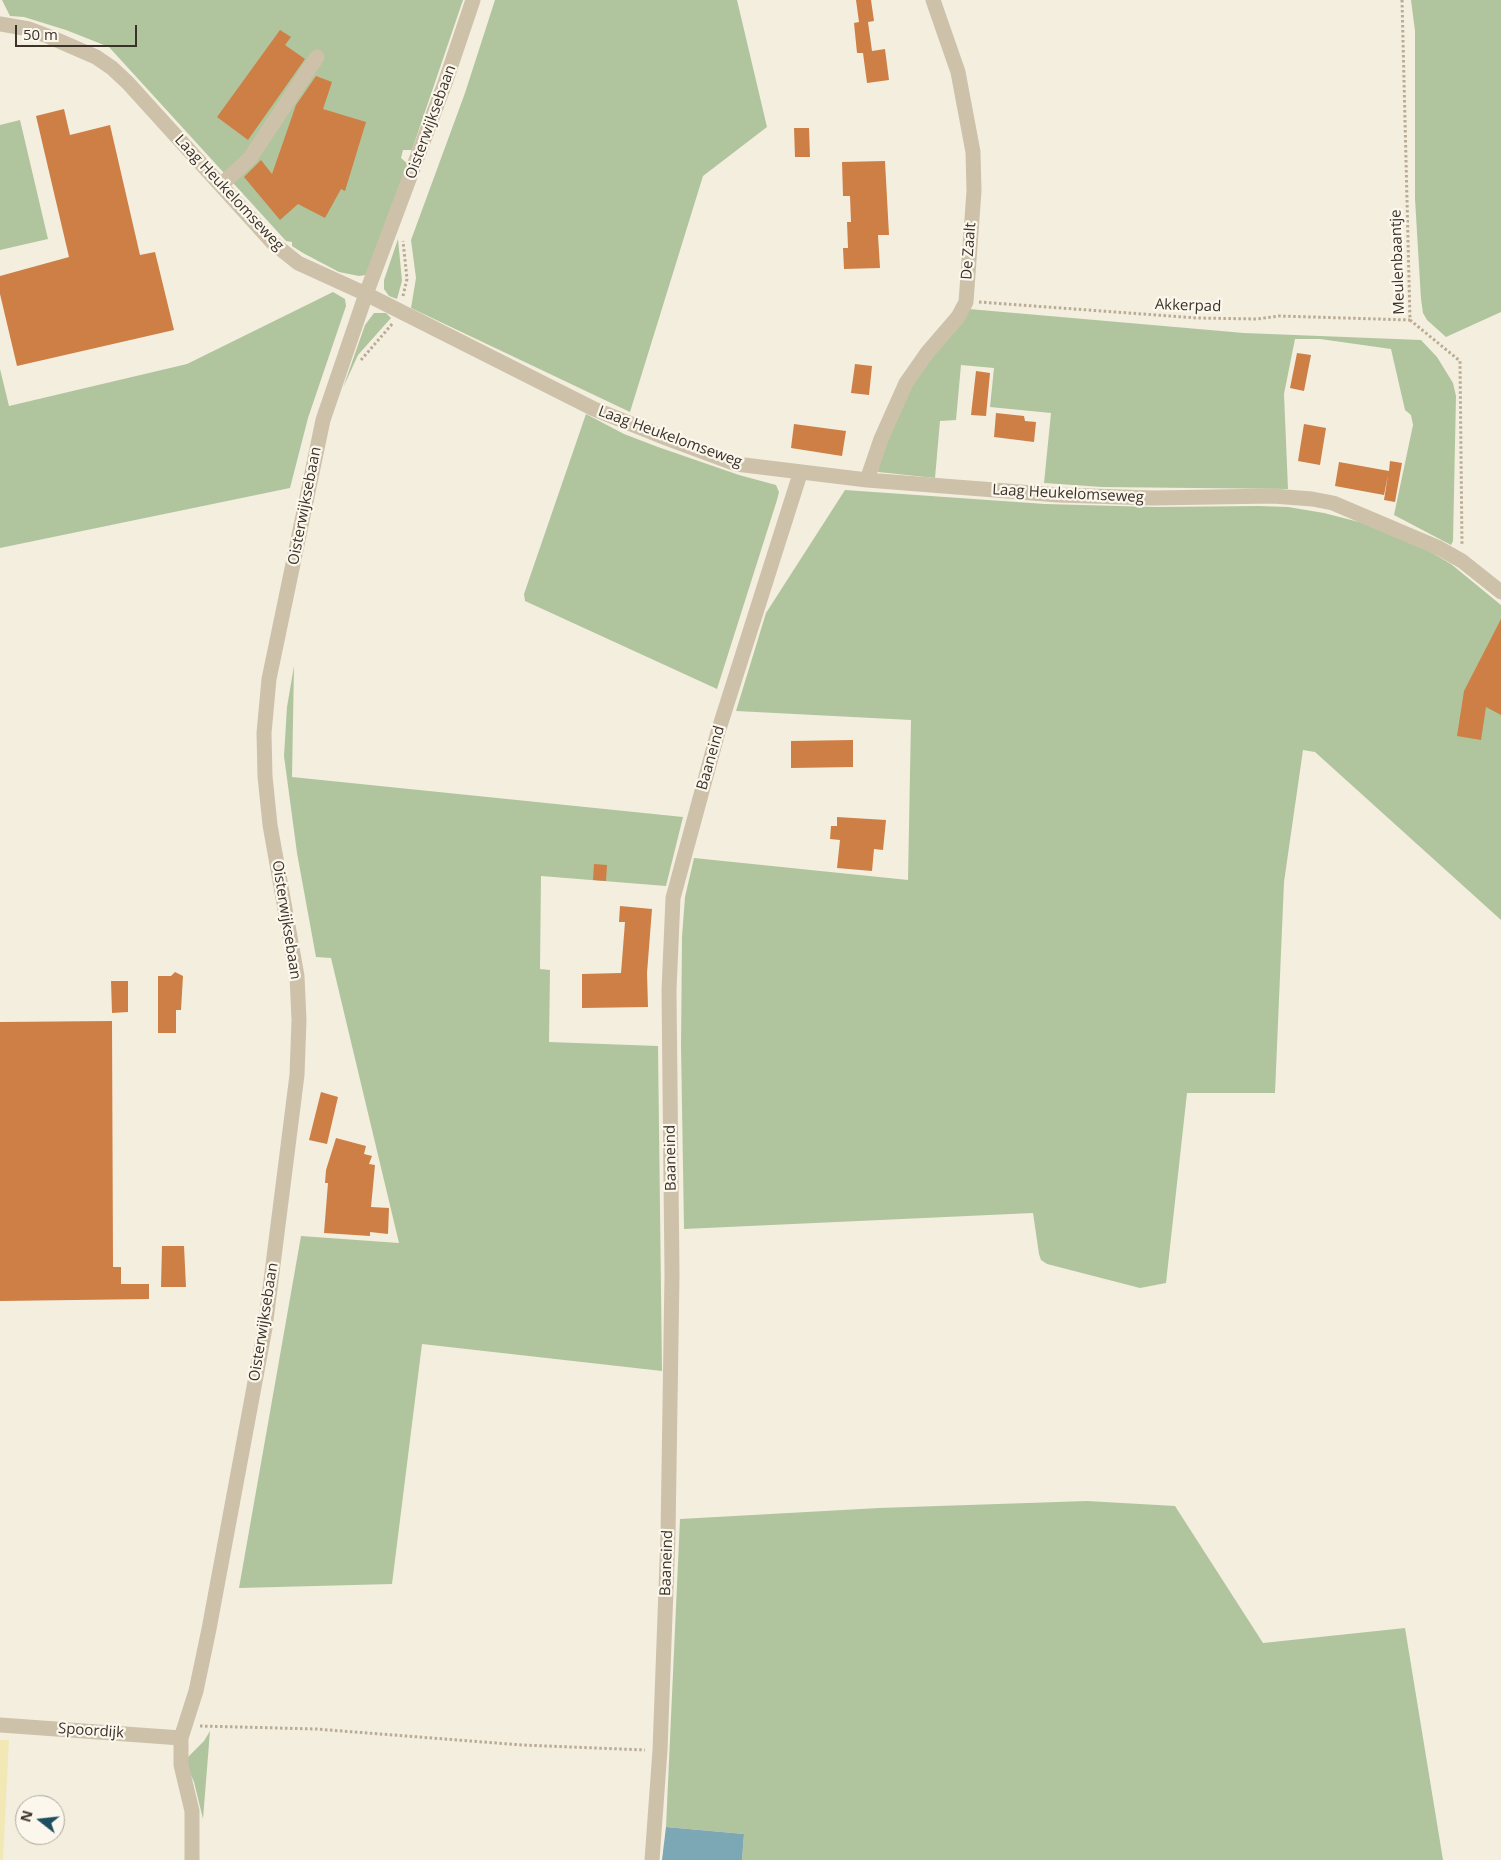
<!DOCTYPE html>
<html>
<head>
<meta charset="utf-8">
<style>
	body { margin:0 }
	#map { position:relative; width:1501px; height:1860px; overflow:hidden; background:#f4eedf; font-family:"Open Sans",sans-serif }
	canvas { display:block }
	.north { position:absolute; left:15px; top:1795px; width:50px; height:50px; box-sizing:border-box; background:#fbf7ec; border:1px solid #aea89e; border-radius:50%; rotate:286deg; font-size:14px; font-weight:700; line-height:20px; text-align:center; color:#3b322a }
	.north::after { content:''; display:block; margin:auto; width:18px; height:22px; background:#1c4f60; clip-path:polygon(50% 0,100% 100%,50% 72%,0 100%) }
	.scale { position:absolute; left:15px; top:25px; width:122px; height:22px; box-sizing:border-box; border:2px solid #3b322a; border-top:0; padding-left:6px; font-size:15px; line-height:18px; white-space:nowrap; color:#3b322a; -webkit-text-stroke:4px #fbf7ec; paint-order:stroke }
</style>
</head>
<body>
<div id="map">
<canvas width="1501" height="1860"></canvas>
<div class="north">N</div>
<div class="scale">50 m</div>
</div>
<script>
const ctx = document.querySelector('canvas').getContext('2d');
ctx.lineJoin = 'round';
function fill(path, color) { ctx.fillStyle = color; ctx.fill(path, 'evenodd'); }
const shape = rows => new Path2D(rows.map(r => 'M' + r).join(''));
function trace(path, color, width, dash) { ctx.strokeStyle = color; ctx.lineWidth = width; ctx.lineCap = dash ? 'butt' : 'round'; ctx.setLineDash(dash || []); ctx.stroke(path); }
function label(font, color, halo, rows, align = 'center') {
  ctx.font = font + ' "Open Sans",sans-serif'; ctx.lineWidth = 4.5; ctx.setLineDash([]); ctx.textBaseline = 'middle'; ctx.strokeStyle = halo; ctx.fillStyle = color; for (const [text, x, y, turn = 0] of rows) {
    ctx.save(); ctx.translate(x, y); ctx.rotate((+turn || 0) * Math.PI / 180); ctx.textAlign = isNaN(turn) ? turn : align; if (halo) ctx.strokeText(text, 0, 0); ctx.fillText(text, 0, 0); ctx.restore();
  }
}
fill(shape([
	[2,0,463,0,412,150,403,150,401,158,409,165,366,275,359,276,339,272,303,253,292,246,292,242,286,241,109,47,66,30,24,17,10,16],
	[495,0,737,0,767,127,703,176,630,412,411,308,416,278,411,240,465,93],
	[1411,0,1501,0,1501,312,1446,337,1427,320,1423,313,1421,299,1415,199,1415,31],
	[20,120,48,239,0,250,0,125],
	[398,239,402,281,397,299,389,296,384,289,384,280],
	[333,292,345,299,346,306,308,418,290,488,0,548,0,369,9,406,187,364],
	[969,309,1244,333,1421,340,1437,357,1453,383,1456,396,1453,541,1451,545,1394,515,1413,425,1411,415,1405,410,1391,349,1320,339,1295,339,1284,394,1288,489,1102,487,1044,483,1051,413,990,407,994,368,961,365,956,420,940,421,935,478,878,472,882,440,912,381],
	[374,313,386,313,391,318,358,355,343,388,365,325],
	[586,414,624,434,658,447,739,475,776,485,779,492,777,500,717,689,525,601,524,594],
	[845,490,1045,504,1155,507,1259,506,1288,507,1324,513,1363,523,1424,548,1451,564,1501,605,1501,920,1315,752,1303,750,1284,882,1275,1093,1187,1093,1166,1283,1140,1288,1047,1264,1041,1260,1039,1254,1033,1213,684,1229,681,1046,682,937,685,897,694,858,908,880,911,720,736,711,766,613],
	[294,666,292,777,683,817,666,886,541,876,540,969,550,970,549,1042,658,1046,662,1371,422,1344,392,1584,239,1588,301,1236,399,1243,331,958,316,957,297,853,284,756,287,707],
	[1087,1501,1175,1506,1263,1643,1405,1628,1443,1860,742,1860,744,1834,666,1827,680,1519,879,1508],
	[210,1731,203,1819,194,1782,186,1764,188,1757,204,1741]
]), '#b0c59e');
fill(shape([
	[0,1740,9,1740,3,1860,0,1860]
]), '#f1e8b5');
fill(shape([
	[666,1827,744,1834,742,1860,662,1860]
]), '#7ca7b4');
fill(shape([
	[856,0,871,0,874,21,868,22,872,51,885,49,889,80,867,83,863,53,857,53,854,23,859,22],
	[280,30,291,37,285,45,305,59,248,140,217,117],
	[316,76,332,82,323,109,366,122,345,191,341,189,325,218,298,204,280,220,244,177,261,160,272,174,296,105],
	[64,109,70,135,110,125,140,255,155,252,174,330,17,366,0,294,0,276,69,257,36,116],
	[794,128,809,128,810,157,795,157],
	[885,161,889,235,878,235,880,268,844,269,843,248,848,248,847,222,851,222,850,196,843,196,842,162],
	[1297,353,1311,355,1304,391,1290,388],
	[855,364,872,366,869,395,851,393],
	[976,371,990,373,986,416,971,415],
	[996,413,1024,416,1025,421,1036,422,1034,442,994,437],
	[794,424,846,431,842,456,791,448],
	[1304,424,1326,428,1320,465,1298,461],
	[1390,461,1402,463,1395,502,1384,500,1388,475,1384,495,1335,486,1339,462,1389,471],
	[1501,619,1501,715,1486,707,1481,740,1457,736,1464,691],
	[853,740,853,767,791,768,791,741],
	[837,817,886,820,883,850,874,849,872,871,837,868,840,840,830,839,831,826,837,826],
	[594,864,607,865,606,881,593,880],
	[620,906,652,909,647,973,648,1007,582,1008,582,974,621,973,625,922,619,922],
	[175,972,183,976,181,1010,176,1010,176,1033,158,1033,158,976,171,976],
	[111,981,128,981,128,1012,112,1013],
	[112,1021,113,1267,121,1267,121,1284,149,1284,149,1299,0,1301,0,1022],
	[321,1092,338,1097,327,1144,309,1140],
	[336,1138,366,1146,364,1154,372,1156,369,1164,375,1165,371,1207,389,1208,388,1234,370,1232,370,1236,324,1233,328,1183,325,1183,326,1170],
	[162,1246,184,1246,186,1287,161,1287]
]), '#cd7f45');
trace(shape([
	[1402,0,1410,320,1460,361,1462,545],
	[403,296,407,279,403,241],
	[979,302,1197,318,1257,319,1279,316,1410,320],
	[361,360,393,323],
	[200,1726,316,1729,522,1745,645,1750]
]), '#baab94', 3, [2.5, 2.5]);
trace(shape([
	[0,24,29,29,50,37,96,57,112,68,128,83,273,243,298,263,366,294,594,409,666,438,736,464,867,480,1058,495,1153,498,1273,496,1312,499,1333,503,1439,548,1462,561,1501,592],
	[221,185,250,158,317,57],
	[867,480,881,439,906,383,927,353,958,317,966,302,974,191,973,152,958,72,933,0],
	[0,1725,181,1738],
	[192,1860,192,1811,181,1765,181,1738,196,1691,209,1629,265,1328,297,1075,299,1020,297,976,270,825,265,776,264,733,269,679,323,420,366,294,445,83,473,0],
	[652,1860,660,1750,668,1535,672,1274,669,990,673,898,718,732,800,474]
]), '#cec1aa', 15);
label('15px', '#3b322a', '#fbf7ec', [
	["Oisterwijksebaan",431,122,-70],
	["Laag Heukelomseweg",229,193,47],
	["De Zaalt",969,251,-86],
	["Meulenbaantje",1398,262,-92],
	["Akkerpad",1188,306,2],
	["Laag Heukelomseweg",670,437,20],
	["Laag Heukelomseweg",1068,494,3],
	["Oisterwijksebaan",305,506,-79],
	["Baaneind",711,758,-74],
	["Oisterwijksebaan",286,920,81],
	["Baaneind",671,1158,-91],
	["Oisterwijksebaan",264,1322,-81],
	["Baaneind",667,1563,-88],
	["Spoordijk",91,1731,4]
]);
</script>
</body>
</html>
